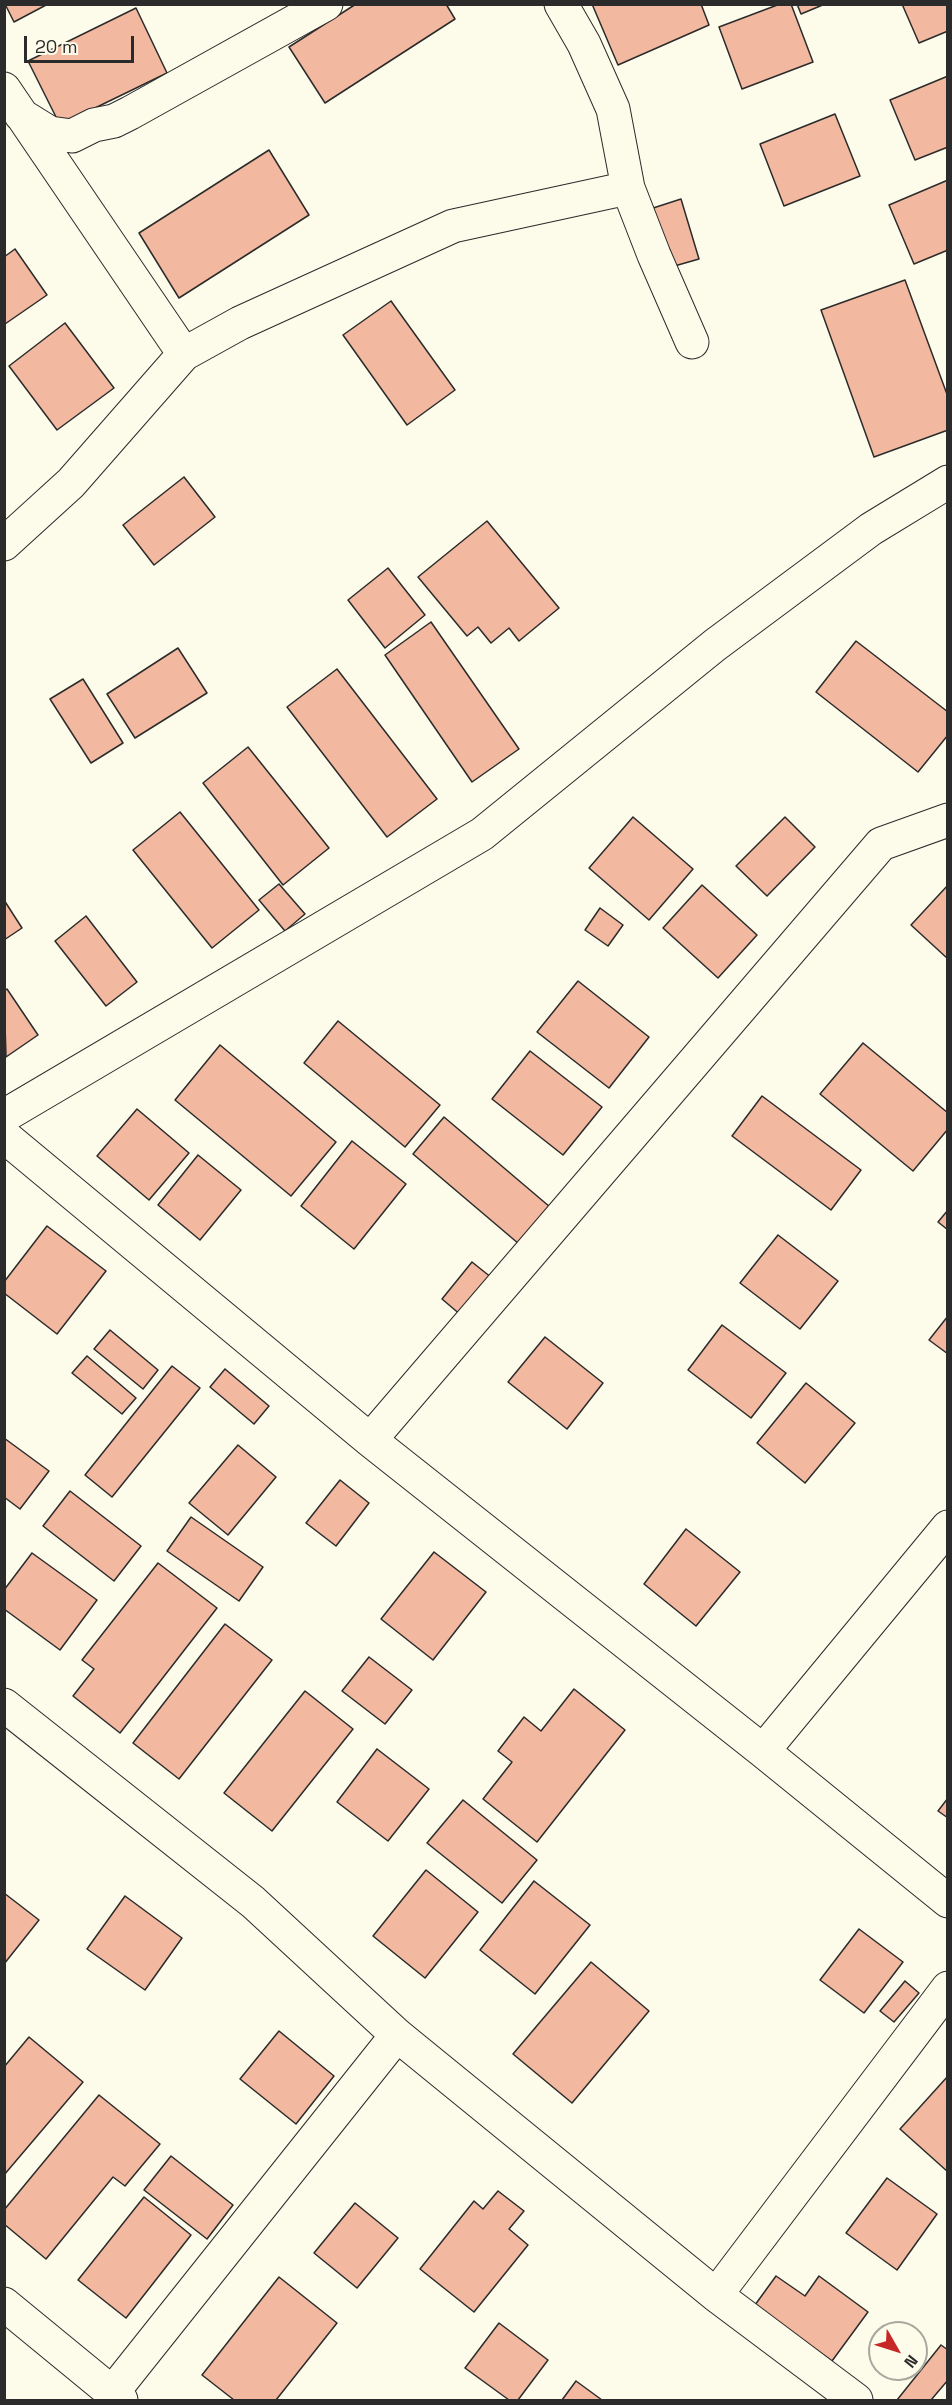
<!DOCTYPE html>
<html>
<head>
<meta charset="utf-8">
<style>
	body { margin:0 }
	#map { position:relative; width:952px; height:2405px; overflow:hidden; background:#fdfbea; font-family:"Space Grotesk",sans-serif }
	canvas { display:block }
	.frame { position:absolute; inset:0; border:6px solid #2b2b2b; pointer-events:none }
	.north { position:absolute; left:868px; top:2321px; width:60px; height:60px; box-sizing:border-box; background:#fdfbea; border:2px solid #a9a89e; border-radius:50%; rotate:129deg; font-size:16px; font-weight:700; line-height:24px; text-align:center; color:#2b2b2b }
	.north::after { content:''; display:block; margin:auto; width:21px; height:27px; background:#c62828; clip-path:polygon(50% 0,100% 100%,50% 72%,0 100%) }
	.scale { position:absolute; left:24px; top:36px; width:110px; height:27px; box-sizing:border-box; border:3px solid #2b2b2b; border-top:0; padding-left:8px; font-size:18px; line-height:21px; white-space:nowrap; color:#2b2b2b; -webkit-text-stroke:4px #fdfbea; paint-order:stroke }
</style>
</head>
<body>
<div id="map">
<canvas width="952" height="2405"></canvas>
<div class="frame"></div>
<div class="north">N</div>
<div class="scale">20 m</div>
</div>
<script>
const ctx = document.querySelector('canvas').getContext('2d');
ctx.lineJoin = 'round';
function fill(path, color) { ctx.fillStyle = color; ctx.fill(path, 'evenodd'); }
const shape = rows => new Path2D(rows.map(r => 'M' + r).join(''));
function trace(path, color, width, dash) { ctx.strokeStyle = color; ctx.lineWidth = width; ctx.lineCap = dash ? 'butt' : 'round'; ctx.setLineDash(dash || []); ctx.stroke(path); }
const building = shape([
	[5,4,48,4,14,22,5,4],
	[356,4,446,4,455,19,325,103,289,47,356,4],
	[592,4,701,4,709,25,618,65,592,4],
	[780,4,791,4,813,62,742,89,719,27,780,4],
	[797,4,825,4,801,14,797,4],
	[902,4,948,4,948,31,919,43,902,4],
	[136,8,167,73,60,125,28,61,136,8],
	[948,76,948,147,915,160,890,100,948,76],
	[835,114,860,176,784,206,760,144,835,114],
	[269,150,309,215,179,298,139,233,269,150],
	[948,180,948,250,914,264,889,205,948,180],
	[681,199,699,259,664,269,647,210,681,199],
	[15,249,47,295,5,324,4,257,15,249],
	[905,280,948,397,948,430,874,457,821,310,905,280],
	[391,301,455,390,407,425,343,335,391,301],
	[65,323,114,388,57,430,9,366,65,323],
	[184,477,215,517,154,565,123,525,184,477],
	[487,521,559,608,519,641,509,628,491,643,478,627,467,636,418,577,487,521],
	[388,568,425,615,385,648,348,600,388,568],
	[431,622,519,749,472,782,385,655,431,622],
	[856,641,948,712,948,735,918,772,816,692,856,641],
	[178,648,207,693,135,738,107,694,178,648],
	[337,669,437,799,387,837,287,707,337,669],
	[83,679,123,743,91,763,50,699,83,679],
	[248,747,329,848,283,885,203,783,248,747],
	[180,812,259,910,212,948,133,850,180,812],
	[633,817,693,869,649,920,589,868,633,817],
	[785,817,815,847,767,896,736,866,785,817],
	[279,884,305,914,285,931,259,900,279,884],
	[702,885,757,935,718,978,663,928,702,885],
	[948,885,948,959,911,925,948,885],
	[4,900,22,928,4,940,4,900],
	[600,908,623,925,608,946,585,930,600,908],
	[86,916,137,982,106,1006,55,941,86,916],
	[578,981,649,1037,609,1088,537,1032,578,981],
	[7,989,38,1035,6,1057,4,991,7,989],
	[338,1021,440,1105,405,1147,304,1063,338,1021],
	[863,1043,948,1113,948,1129,913,1171,820,1094,863,1043],
	[220,1045,336,1142,291,1196,175,1100,220,1045],
	[530,1051,602,1107,563,1155,492,1099,530,1051],
	[762,1096,861,1170,831,1210,732,1136,762,1096],
	[137,1109,189,1153,149,1200,97,1156,137,1109],
	[444,1117,550,1207,519,1244,413,1154,444,1117],
	[352,1141,406,1184,354,1249,301,1206,352,1141],
	[198,1155,241,1190,200,1240,158,1205,198,1155],
	[948,1210,948,1230,938,1222,948,1210],
	[47,1226,106,1271,57,1334,4,1293,4,1282,47,1226],
	[778,1235,838,1281,800,1329,740,1283,778,1235],
	[472,1262,492,1278,462,1316,442,1299,472,1262],
	[948,1316,948,1354,929,1340,948,1316],
	[722,1325,786,1373,751,1418,688,1370,722,1325],
	[110,1330,158,1370,143,1389,94,1349,110,1330],
	[545,1337,603,1383,567,1429,508,1382,545,1337],
	[87,1356,136,1398,122,1414,72,1373,87,1356],
	[172,1366,200,1388,112,1497,85,1475,172,1366],
	[225,1369,269,1406,254,1424,210,1387,225,1369],
	[806,1383,855,1423,805,1483,757,1443,806,1383],
	[4,1438,49,1471,20,1509,4,1497,4,1438],
	[238,1445,276,1477,228,1535,189,1503,238,1445],
	[340,1480,369,1503,336,1546,306,1523,340,1480],
	[70,1491,141,1546,114,1581,43,1526,70,1491],
	[191,1517,263,1567,239,1601,167,1551,191,1517],
	[686,1529,740,1572,696,1626,644,1584,686,1529],
	[434,1552,486,1592,433,1660,381,1619,434,1552],
	[32,1553,97,1600,60,1650,4,1609,4,1590,32,1553],
	[158,1563,217,1608,120,1733,73,1696,94,1669,82,1660,158,1563],
	[225,1624,272,1660,179,1779,133,1743,225,1624],
	[369,1657,412,1690,385,1724,342,1691,369,1657],
	[574,1689,625,1730,537,1842,483,1799,512,1762,498,1751,524,1717,541,1731,574,1689],
	[305,1691,353,1729,272,1831,224,1793,305,1691],
	[377,1749,429,1789,388,1841,337,1802,377,1749],
	[948,1798,948,1818,938,1811,948,1798],
	[463,1800,537,1860,502,1903,427,1843,463,1800],
	[426,1870,478,1912,425,1978,373,1936,426,1870],
	[534,1881,590,1925,535,1994,480,1950,534,1881],
	[4,1893,39,1920,4,1964,4,1893],
	[125,1896,182,1938,145,1990,87,1949,125,1896],
	[859,1929,903,1962,864,2013,820,1980,859,1929],
	[591,1962,649,2011,572,2103,513,2054,591,1962],
	[905,1981,919,1993,894,2022,880,2011,905,1981],
	[279,2031,334,2076,296,2124,240,2079,279,2031],
	[29,2037,83,2082,4,2175,4,2067,29,2037],
	[948,2076,948,2172,900,2129,948,2076],
	[99,2095,160,2144,125,2186,113,2177,46,2259,4,2224,4,2210,99,2095],
	[171,2156,233,2205,207,2239,144,2190,171,2156],
	[887,2178,937,2214,897,2270,846,2233,887,2178],
	[498,2191,524,2211,509,2229,528,2245,474,2312,420,2269,474,2201,483,2209,498,2191],
	[144,2197,191,2235,126,2318,78,2280,144,2197],
	[355,2203,398,2238,357,2288,314,2253,355,2203],
	[776,2276,805,2296,819,2276,868,2312,832,2361,755,2305,776,2276],
	[279,2277,337,2323,276,2400,234,2400,202,2375,279,2277],
	[499,2323,548,2360,518,2400,509,2400,465,2368,499,2323],
	[941,2345,948,2350,948,2380,931,2400,897,2400,941,2345],
	[576,2381,602,2400,562,2400,576,2381]
]);
fill(building, '#f2b8a0');
trace(building, '#2b2b2b', 1.5);
const minor = shape([
	[561,4,584,44,613,109,628,188,654,255,692,342],
	[4,89,184,354,240,323,453,226,628,188],
	[21,115,50,133,72,136,94,125,114,121,130,113,326,4],
	[4,544,71,483,184,354],
	[4,1116,482,834,715,645,871,529,948,482],
	[4,1136,370,1440,763,1751,948,1901],
	[370,1440,881,844,948,820],
	[4,1705,253,1902,397,2035,716,2295,856,2400],
	[763,1751,948,1527],
	[716,2295,948,1988],
	[4,2304,121,2400],
	[112,2393,397,2035]
]);
trace(minor, '#2b2b2b', 35);
trace(minor, '#fdfbea', 33);
</script>
</body>
</html>
